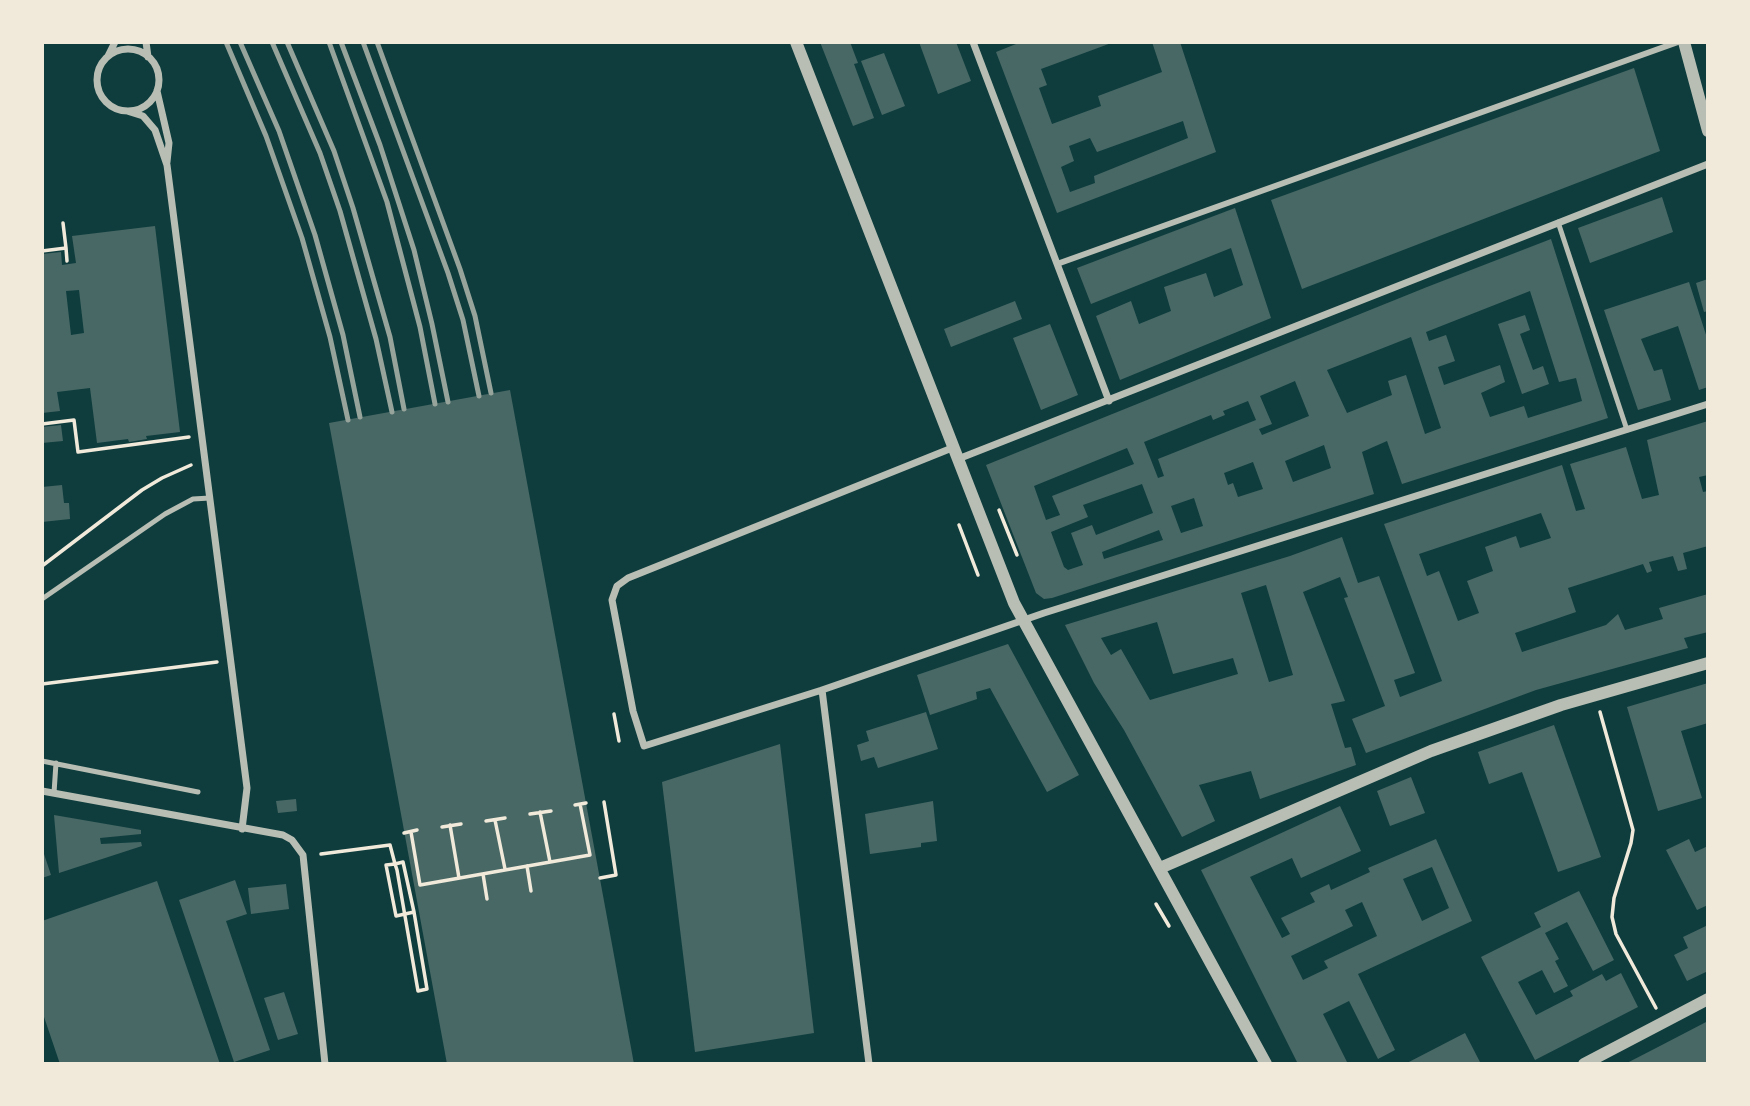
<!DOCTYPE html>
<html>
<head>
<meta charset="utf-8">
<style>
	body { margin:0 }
	#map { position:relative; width:1750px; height:1106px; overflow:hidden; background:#0f3d3e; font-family:"PT Serif",serif }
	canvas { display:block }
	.frame { position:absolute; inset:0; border:44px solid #f1e9da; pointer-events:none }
</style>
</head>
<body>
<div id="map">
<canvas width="1750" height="1106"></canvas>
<div class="frame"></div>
</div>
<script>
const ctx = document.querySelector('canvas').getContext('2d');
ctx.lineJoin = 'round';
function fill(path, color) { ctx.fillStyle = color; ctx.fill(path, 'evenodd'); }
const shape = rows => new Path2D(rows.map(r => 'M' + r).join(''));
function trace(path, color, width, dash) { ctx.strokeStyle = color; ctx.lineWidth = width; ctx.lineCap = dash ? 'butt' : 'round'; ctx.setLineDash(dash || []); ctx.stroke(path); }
fill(shape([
	[820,42,850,42,858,63,854,64,874,118,853,126],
	[919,42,956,42,971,81,938,94],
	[1021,42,1114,42,1041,69,1047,85,1039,88,1052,124,1101,106,1098,96,1162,72,1152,42,1180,42,1216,152,1057,213,996,52],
	[1183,121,1188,138,1094,176,1095,183,1070,192,1061,167,1074,161,1069,146,1090,138,1097,152],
	[884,53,905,106,882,115,861,61],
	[1634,68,1660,151,1302,289,1271,200],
	[1662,197,1673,232,1590,263,1578,228],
	[1235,208,1271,318,1120,380,1096,316,1131,301,1139,324,1171,311,1164,287,1206,273,1214,297,1243,285,1231,248,1091,304,1077,268],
	[155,226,180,432,146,436,147,439,129,442,128,439,97,443,90,388,57,392,60,411,42,413,42,254,61,252,62,265,76,263,72,236],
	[79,290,84,333,71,335,66,291],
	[1551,239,1608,418,1402,484,1387,441,1362,452,1374,494,1052,598,1044,599,1036,593,986,465,1427,287],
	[1530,291,1559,382,1576,378,1582,401,1528,418,1524,406,1490,417,1481,393,1505,382,1500,365,1444,385,1438,367,1455,361,1446,335,1429,341,1426,332],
	[1411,337,1441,428,1425,434,1406,375,1388,381,1392,395,1347,413,1327,370],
	[1295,381,1309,416,1262,435,1259,429,1272,424,1260,396],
	[1248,401,1256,420,1158,459,1164,476,1158,478,1144,442,1211,415,1213,420,1225,415,1223,411],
	[1324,445,1331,468,1293,482,1285,461],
	[1127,448,1134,464,1052,496,1060,515,1046,520,1034,486],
	[1253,462,1263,489,1238,497,1233,483,1228,485,1224,473],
	[1142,484,1153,513,1096,535,1092,525,1071,533,1083,565,1068,570,1064,567,1051,532,1088,517,1083,505],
	[1194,498,1203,526,1181,533,1171,506],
	[1159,530,1163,540,1104,559,1102,552],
	[1708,279,1708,311,1704,312,1696,283],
	[1689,282,1708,341,1708,387,1699,390,1678,326,1641,339,1654,371,1662,369,1671,400,1638,410,1604,310],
	[1015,301,1022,319,951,347,944,329],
	[1525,315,1530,330,1520,334,1533,370,1543,366,1549,384,1522,394,1498,324],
	[1050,324,1078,395,1041,410,1013,338],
	[510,390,634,1064,447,1064,329,423],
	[1708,421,1708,475,1699,477,1703,492,1708,491,1708,546,1683,553,1687,569,1678,571,1673,556,1649,562,1652,571,1647,573,1643,564,1568,588,1576,612,1515,633,1522,652,1606,625,1618,614,1625,630,1663,619,1659,608,1708,594,1708,632,1684,638,1688,648,1536,690,1366,753,1352,719,1385,706,1344,598,1348,597,1340,577,1303,592,1345,701,1331,704,1345,748,1351,747,1356,765,1260,799,1251,771,1199,785,1215,821,1182,837,1124,730,1094,683,1065,625,1290,556,1342,537,1358,583,1379,576,1415,673,1394,680,1400,697,1442,681,1384,524,1562,465,1576,511,1585,509,1570,464,1626,447,1642,499,1659,495,1647,440],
	[1541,513,1551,538,1520,548,1516,536,1485,547,1493,571,1467,581,1479,613,1458,621,1439,571,1427,576,1419,554],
	[1266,585,1293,675,1269,682,1241,593],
	[1157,622,1173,674,1233,658,1238,674,1150,700,1121,649,1111,655,1101,638],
	[61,425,63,441,42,443,42,427],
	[62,485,64,503,69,503,70,519,42,522,42,487],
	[1008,644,1079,775,1047,792,990,688,976,692,977,699,930,715,917,675],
	[1708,683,1708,723,1681,731,1702,798,1658,811,1627,707],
	[926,712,938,749,878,768,874,757,861,761,857,745,869,741,866,731],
	[1554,725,1601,857,1558,872,1522,772,1489,784,1478,752],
	[780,744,814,1033,695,1052,662,782],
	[1411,777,1425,813,1390,826,1377,791],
	[296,799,297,811,278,813,276,801],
	[933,801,937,841,921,843,921,847,870,854,865,814],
	[1340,806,1361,851,1301,878,1292,858,1250,877,1282,938,1290,934,1281,918,1315,902,1310,893,1329,884,1331,890,1370,872,1368,868,1436,839,1472,921,1358,974,1395,1050,1378,1059,1349,1001,1323,1014,1348,1064,1298,1064,1201,870],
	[1432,867,1449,908,1422,921,1403,879],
	[1362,902,1377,936,1324,961,1328,968,1303,980,1291,956,1353,926,1345,910],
	[54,815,141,830,141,834,100,838,101,844,141,842,142,846,59,873],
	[1689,839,1695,852,1708,846,1708,905,1697,910,1666,850],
	[42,848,51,875,42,878],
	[235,880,247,914,226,921,270,1050,234,1062,179,900],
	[157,881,220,1064,60,1064,42,1011,42,921],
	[286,884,289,909,251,914,248,888],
	[1579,891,1614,960,1593,971,1567,922,1545,933,1559,959,1555,961,1568,986,1554,993,1542,970,1518,982,1536,1015,1573,996,1570,991,1602,974,1606,981,1621,973,1638,1007,1535,1060,1481,957,1541,927,1534,913],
	[1708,925,1708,971,1687,981,1674,955,1688,948,1683,937],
	[284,992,298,1034,278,1040,264,998],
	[1708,1021,1708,1064,1625,1064,1658,1047],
	[1465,1033,1481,1064,1405,1064]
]), '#486865');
trace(shape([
	[66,248,67,261],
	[42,251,66,248,63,223],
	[42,424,74,420,78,452,189,437],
	[999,510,1017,555],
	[959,525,978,575],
	[42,566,142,490,162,478,191,465],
	[42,684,217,662],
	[1600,712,1633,830,1631,843,1614,898,1612,917,1616,934,1656,1008],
	[614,714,619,741],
	[575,805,586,803],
	[540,812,550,862],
	[530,814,551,811],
	[495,820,505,869],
	[486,821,505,818],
	[450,825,459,878],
	[442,827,461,824],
	[411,832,420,885,590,855,580,804],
	[404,833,417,830],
	[321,854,390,845,395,864,397,870,418,991,427,989,414,912,403,862,395,864,386,865,396,916,414,912],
	[527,866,531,891],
	[483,874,487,899],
	[600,878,616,875,604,802],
	[1156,904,1169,926]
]), '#f1e9da', 3.5);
trace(shape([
	[1558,222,1627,430],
	[42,599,165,514,193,499,210,498],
	[42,761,198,792],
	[54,793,56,763]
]), '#b8beb3', 5);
trace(shape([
	[1057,264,1678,42]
]), '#b8beb3', 6);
trace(shape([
	[146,42,148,57],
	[973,42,1109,401],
	'97 80a31 31 0 1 1 62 0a31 31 0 1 1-62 0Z',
	[108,56,115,42],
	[157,91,169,143,167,162],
	[127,111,143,116,155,130,167,165,247,788,242,829],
	[952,448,628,578,617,586,612,600,633,711,644,746,822,690,1044,613,1708,404],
	[958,459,1708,164],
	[822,690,869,1064],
	[42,791,283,835,292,840,303,855,325,1064]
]), '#b8beb3', 7);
trace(shape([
	[796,42,1014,603,1266,1064],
	[1684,42,1708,131],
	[1160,868,1431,751,1561,705,1708,663],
	[1584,1064,1708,999]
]), '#b8beb3', 12);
trace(shape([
	[226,42,266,136,302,238,330,337,348,420],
	[240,42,279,131,315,235,343,335,360,417],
	[272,42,320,153,340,211,376,339,392,412],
	[287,42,334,151,353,208,390,337,404,409],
	[329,42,387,202,420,327,435,404],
	[341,42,380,145,414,250,432,324,448,402],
	[363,42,448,273,463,320,479,396],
	[377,42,460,269,475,316,491,393]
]), '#97a49c', 5);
</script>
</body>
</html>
